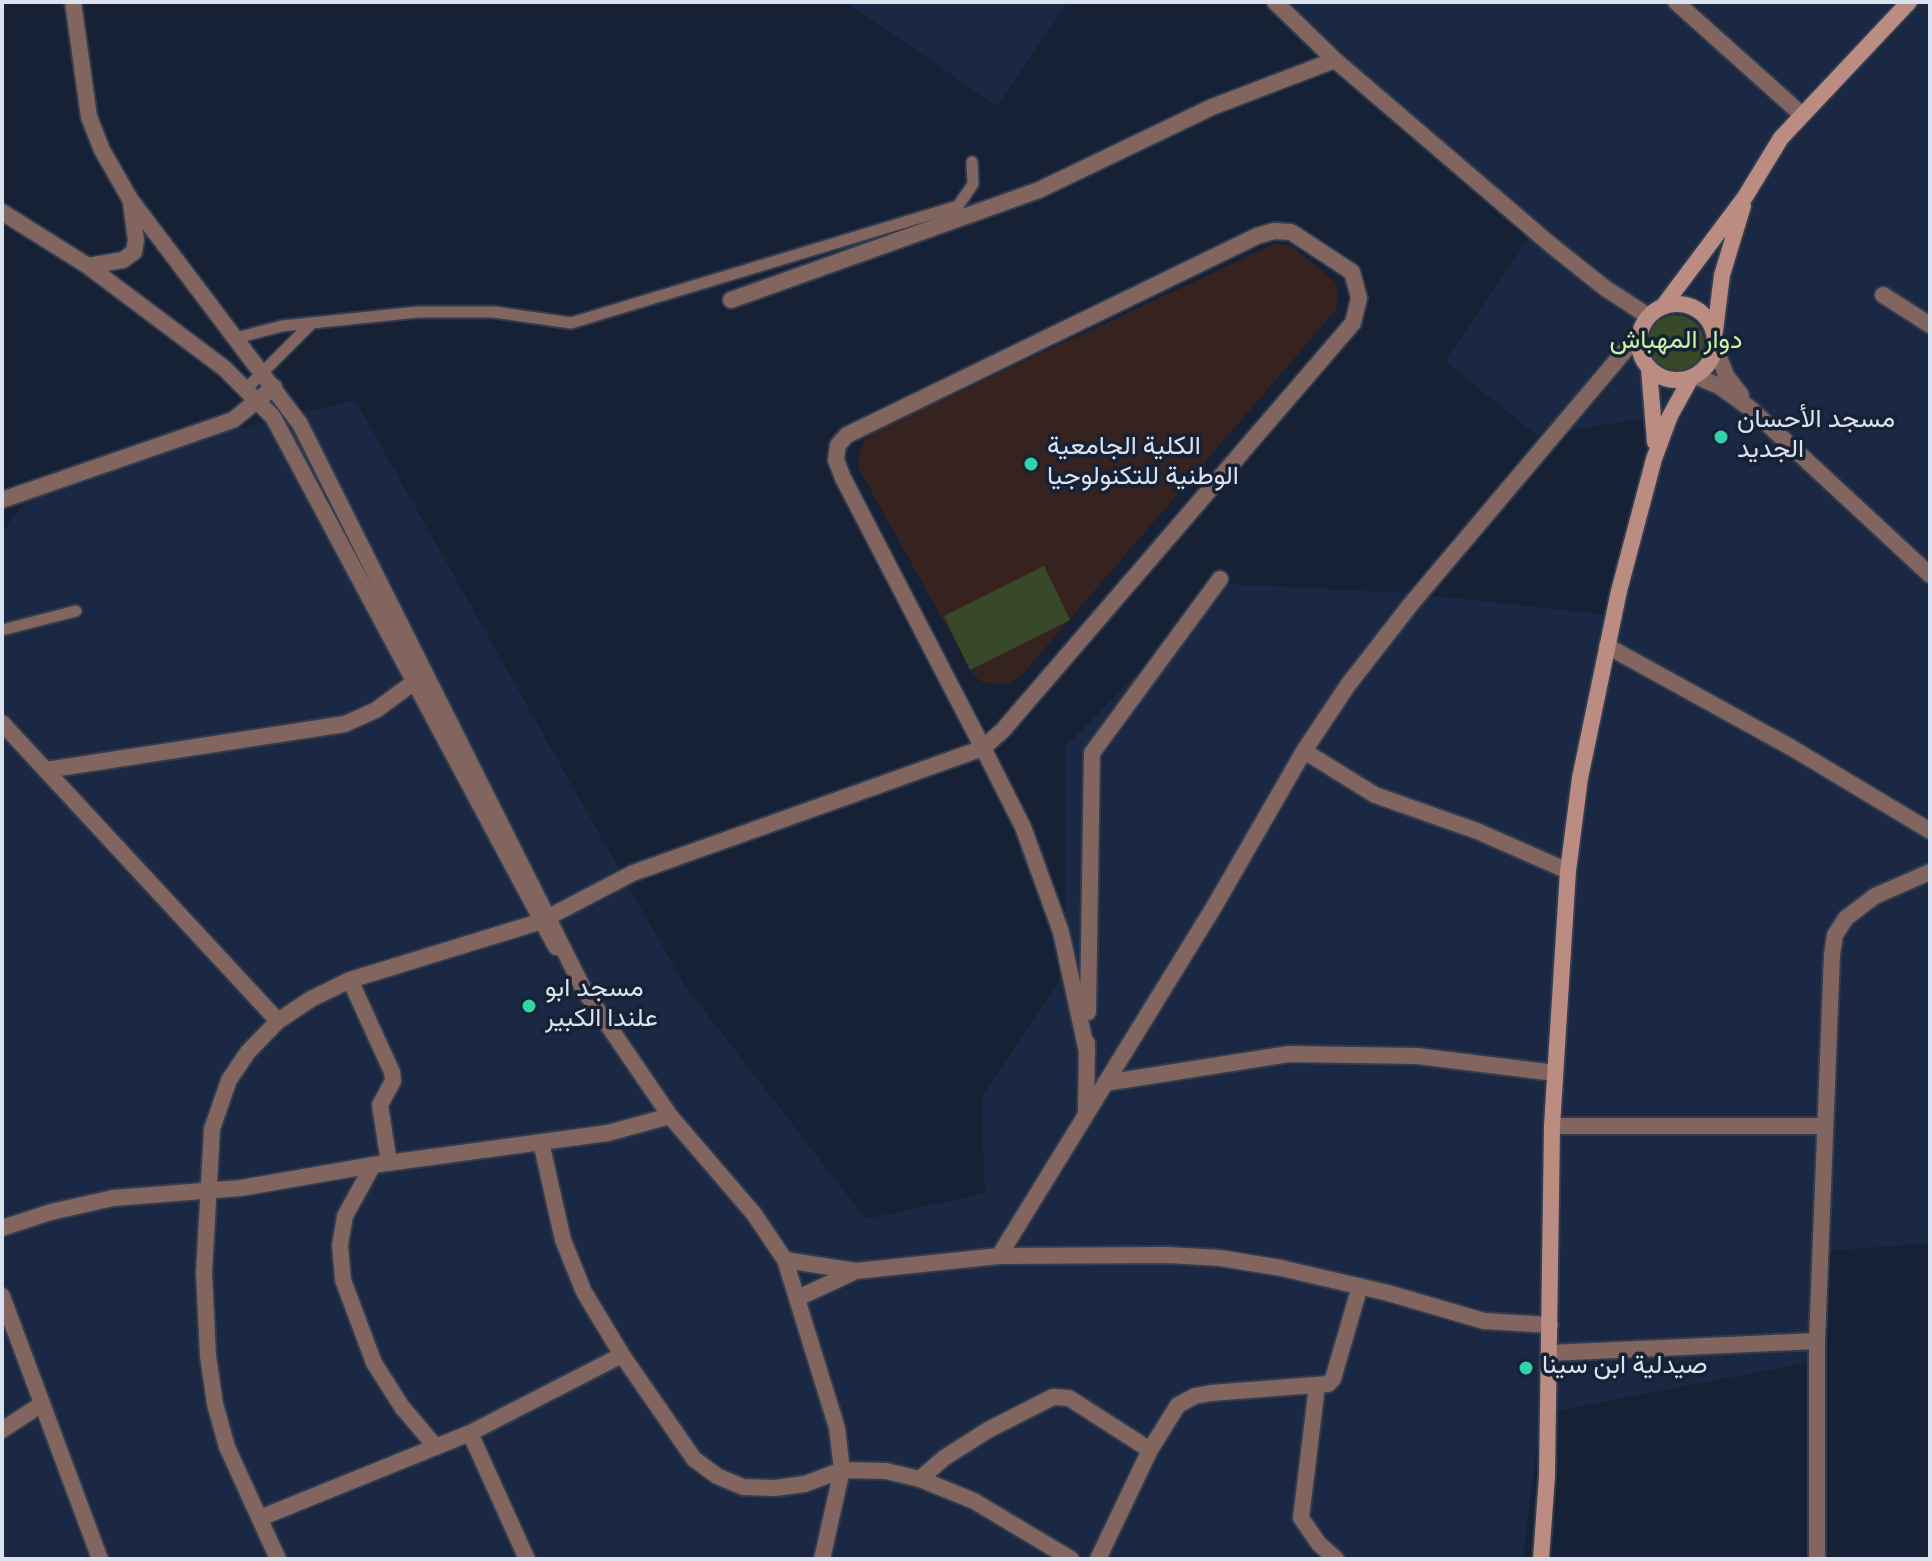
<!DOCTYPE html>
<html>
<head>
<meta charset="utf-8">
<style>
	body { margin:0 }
	#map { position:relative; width:1932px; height:1561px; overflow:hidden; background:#162135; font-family:Overpass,sans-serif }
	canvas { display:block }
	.frame { position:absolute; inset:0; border:4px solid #dae2f0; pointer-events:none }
</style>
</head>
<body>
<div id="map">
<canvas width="1932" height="1561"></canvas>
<div class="frame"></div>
</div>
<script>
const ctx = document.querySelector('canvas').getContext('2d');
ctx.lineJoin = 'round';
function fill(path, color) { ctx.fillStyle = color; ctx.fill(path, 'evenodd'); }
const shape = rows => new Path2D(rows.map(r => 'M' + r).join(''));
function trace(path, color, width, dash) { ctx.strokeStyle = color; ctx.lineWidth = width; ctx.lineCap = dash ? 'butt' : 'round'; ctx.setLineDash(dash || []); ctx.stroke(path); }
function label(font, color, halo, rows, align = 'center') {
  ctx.font = font + ' Overpass,Vazirmatn,sans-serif'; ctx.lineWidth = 7; ctx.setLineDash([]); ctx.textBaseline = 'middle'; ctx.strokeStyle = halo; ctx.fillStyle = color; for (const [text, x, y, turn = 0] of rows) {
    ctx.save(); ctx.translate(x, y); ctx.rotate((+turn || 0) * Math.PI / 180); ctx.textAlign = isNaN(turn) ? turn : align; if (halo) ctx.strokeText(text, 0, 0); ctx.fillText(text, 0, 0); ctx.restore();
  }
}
fill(shape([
	[846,2,1068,2,997,106],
	[1276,2,1930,2,1930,1243,1828,1251,1826,1359,1541,1414,1523,1559,2,1559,2,532,47,474,355,400,685,986,866,1219,985,1193,981,1099,1065,972,1065,747,1227,584,1406,593,1611,615,1662,416,1537,435,1445,361,1531,235]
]), '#1b2843');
fill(shape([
	[1277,243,1293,247,1335,282,1338,297,1335,311,1020,677,1007,684,984,683,974,676,859,469,858,459,865,439,875,431]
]), '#362320');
fill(shape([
	'1648 343a28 28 0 1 1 56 0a28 28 0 1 1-56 0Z',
	[1044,566,1070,620,970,670,944,616]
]), '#38492a');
const service = shape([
	[236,338,282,326,418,312,494,312,571,323,958,206,973,184,972,162],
	[247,388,311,324],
	[2,630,76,611]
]);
const minor = shape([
	[1275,2,1335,60,1551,245,1605,288,1648,316],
	[1676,2,1801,114],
	[1883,295,1930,325],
	[731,300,1039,190,1212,107,1335,60],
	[1715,348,1727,377,1741,395],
	[1695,376,1719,386,1751,409,1930,575],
	[2,500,233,420,274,387],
	[1607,646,1792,748,1930,831],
	[2,723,278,1021],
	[1304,751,1375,795,1477,831,1568,871],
	[46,770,345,724,376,710,413,683],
	[350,980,392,1072,393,1081,380,1105,389,1163],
	[1088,1012,1092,753,1220,579],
	[1105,1083,1289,1054,1417,1056,1555,1073],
	[1086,1111,1087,1043],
	[1552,1126,1825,1126],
	[541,1142,563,1240,584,1292,622,1355,694,1459,717,1476,743,1487,775,1488,805,1484,842,1470],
	[373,1165,345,1216,340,1245,343,1280,374,1363,402,1407,436,1447],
	[2,1228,51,1212,113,1198,241,1188,373,1165,608,1133,670,1116],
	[999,1256,1214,907,1304,751,1348,685,1411,604,1639,334],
	[785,1260,856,1271,999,1256,1168,1255,1220,1258,1281,1268,1388,1293,1484,1321,1550,1325],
	[2,1296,100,1559],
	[798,1298,856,1271],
	[1549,1353,1817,1341],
	[1317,1386,1301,1518,1319,1544,1336,1559],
	[2,1430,42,1404],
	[470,1433,527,1559],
	[920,1479,944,1458,988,1430,1053,1397,1069,1398,1150,1450],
	[260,1518,470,1433,622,1355],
	[278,1559,227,1447,215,1404,208,1356,204,1273,212,1129,229,1080,248,1052,278,1021,311,999,350,980,539,922,633,873,983,748,1003,730,1353,323,1359,298,1352,272,1291,232,1274,231,1257,236,847,435,838,445,836,460,843,478,983,748,1023,827,1061,932,1087,1052],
	[1098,1559,1150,1450,1178,1405,1195,1396,1211,1393,1328,1384,1333,1379,1360,1286],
	[1817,1559,1817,1341,1832,955,1835,935,1846,918,1875,896,1930,872]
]);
const tertiary = shape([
	[73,2,89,117,102,150,130,199,300,424,584,990,670,1116,754,1214,785,1260,837,1428,842,1470,822,1559],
	[2,212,88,266,224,368,273,417,556,947],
	[88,266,123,260,134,252,136,240,131,203],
	[842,1470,886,1471,920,1479,974,1501,1071,1559]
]);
const secondary = shape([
	'1639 342a38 38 0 1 1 76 0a38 38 0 1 1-76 0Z',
	[1664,305,1745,197,1781,138,1909,2],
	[1715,331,1722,275,1743,206],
	[1649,369,1655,442],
	[1541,1559,1547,1476,1552,1126,1568,871,1580,778,1619,591,1654,459,1670,416,1691,378]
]);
trace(service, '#313c4f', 15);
trace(minor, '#313c4f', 20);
trace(tertiary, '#313c4f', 20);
trace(secondary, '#313c4f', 20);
trace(service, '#82655f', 11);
trace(minor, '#82655f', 16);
trace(tertiary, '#82655f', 16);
trace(secondary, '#ba8c82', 16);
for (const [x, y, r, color] of [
	[1721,437,8,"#30d4a9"],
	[1031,464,8,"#30d4a9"],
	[529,1006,8,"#30d4a9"],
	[1526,1368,8,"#30d4a9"]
]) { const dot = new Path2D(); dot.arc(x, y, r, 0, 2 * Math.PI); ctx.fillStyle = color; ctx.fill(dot); trace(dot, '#162135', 3); }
label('26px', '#c7f5a3', '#162135', [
	["دوار المهباش",1676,343]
]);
label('26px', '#dae2f0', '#162135', [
	["مسجد الأحسان",1737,422],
	["الجديد",1737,452],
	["الكلية الجامعية",1047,449],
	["الوطنية للتكنولوجيا",1047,479],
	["مسجد ابو",545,991],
	["علندا الكبير",545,1021],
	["صيدلية ابن سينا",1542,1368]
], 'left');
</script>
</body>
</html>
